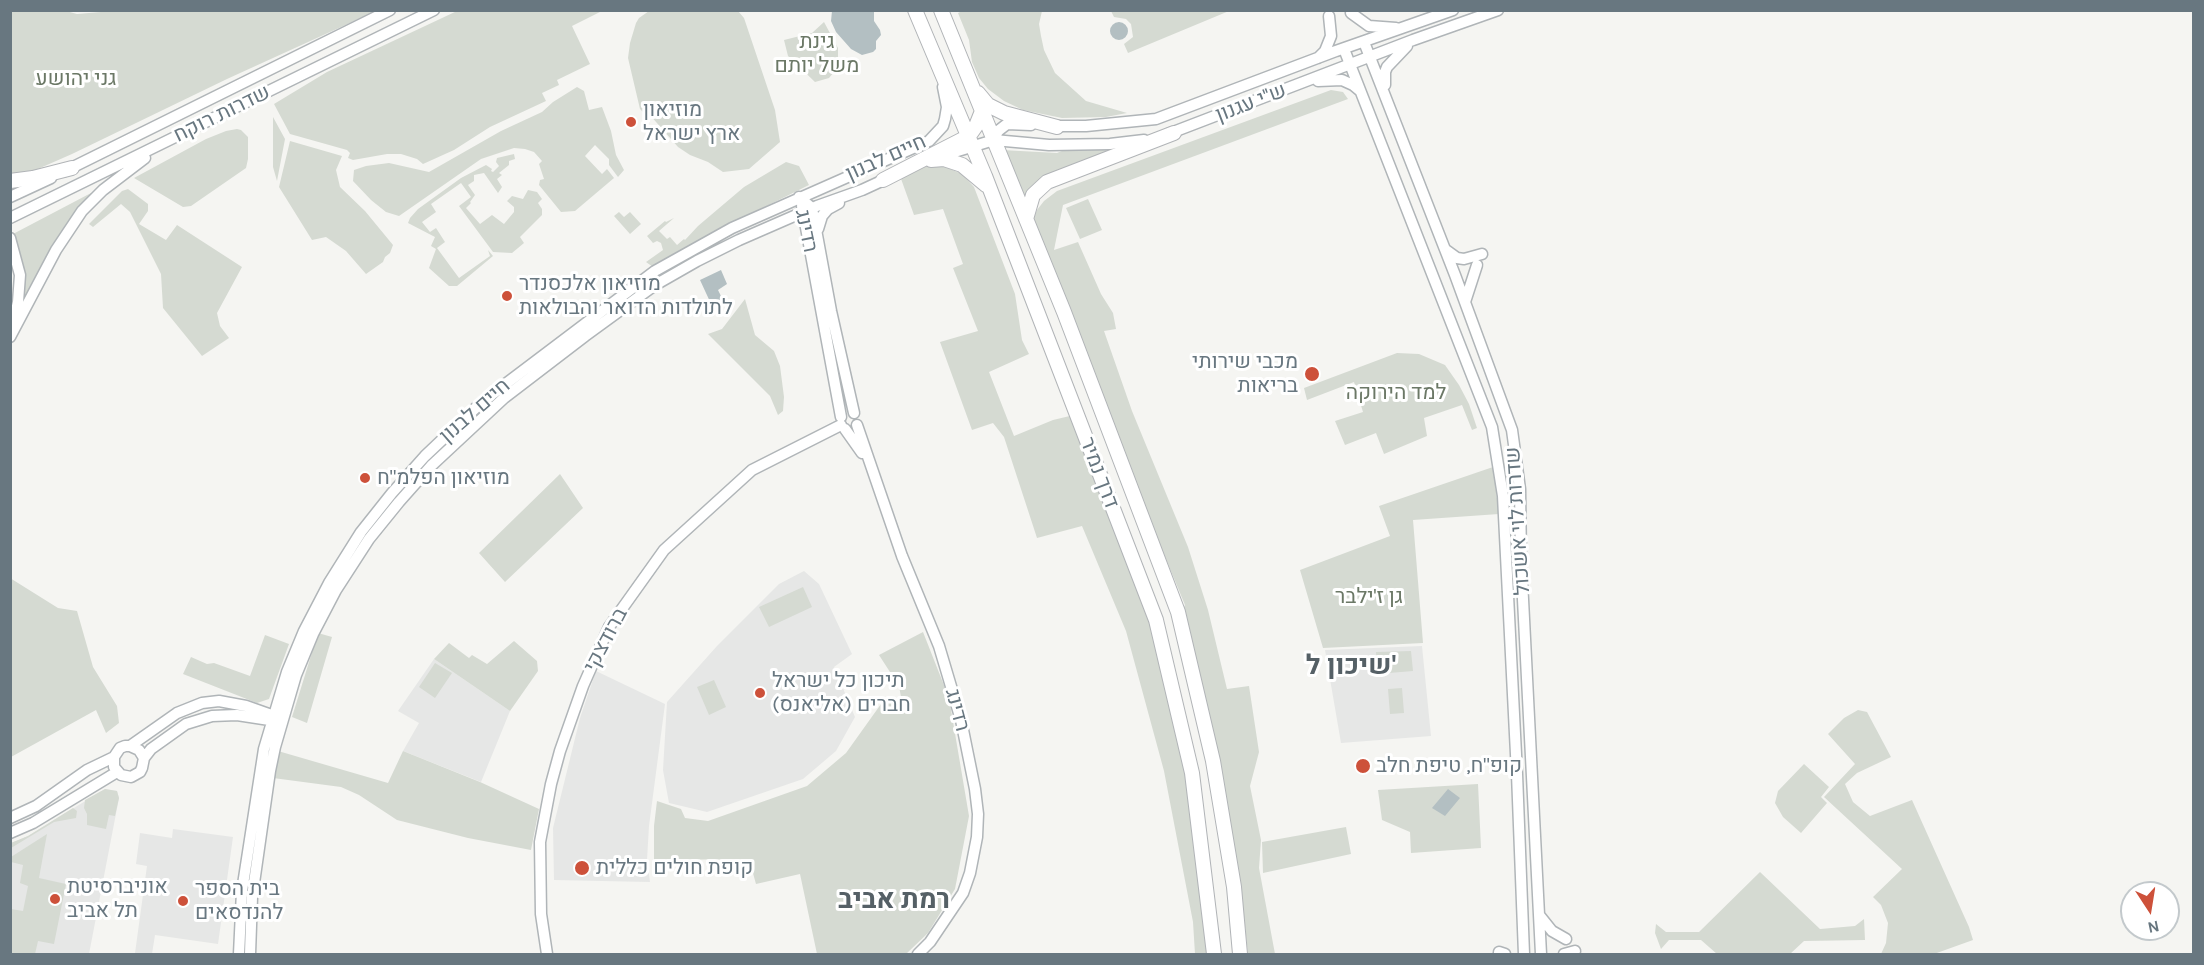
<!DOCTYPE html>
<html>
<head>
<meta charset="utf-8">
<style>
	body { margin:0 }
	#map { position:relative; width:2204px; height:965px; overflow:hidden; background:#f5f5f2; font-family:Karla,sans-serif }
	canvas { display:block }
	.frame { position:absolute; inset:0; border:12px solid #687780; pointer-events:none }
	.north { position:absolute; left:2120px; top:881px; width:60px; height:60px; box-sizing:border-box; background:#fff; border:2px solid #c3c9cc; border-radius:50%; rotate:168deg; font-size:16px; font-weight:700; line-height:24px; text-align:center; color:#687780 }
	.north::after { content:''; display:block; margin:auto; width:21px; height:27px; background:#cd513a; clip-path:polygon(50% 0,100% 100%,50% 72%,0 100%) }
</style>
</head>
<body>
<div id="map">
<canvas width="2204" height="965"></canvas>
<div class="frame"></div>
<div class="north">N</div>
</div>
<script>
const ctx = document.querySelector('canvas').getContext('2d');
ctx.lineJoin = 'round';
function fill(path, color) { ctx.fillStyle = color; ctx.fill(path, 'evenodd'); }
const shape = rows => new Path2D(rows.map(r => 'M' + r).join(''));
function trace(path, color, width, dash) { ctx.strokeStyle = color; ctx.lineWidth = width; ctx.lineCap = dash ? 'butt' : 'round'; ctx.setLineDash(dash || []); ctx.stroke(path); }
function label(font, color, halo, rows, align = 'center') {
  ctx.font = font + ' Karla,Heebo,sans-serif'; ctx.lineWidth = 6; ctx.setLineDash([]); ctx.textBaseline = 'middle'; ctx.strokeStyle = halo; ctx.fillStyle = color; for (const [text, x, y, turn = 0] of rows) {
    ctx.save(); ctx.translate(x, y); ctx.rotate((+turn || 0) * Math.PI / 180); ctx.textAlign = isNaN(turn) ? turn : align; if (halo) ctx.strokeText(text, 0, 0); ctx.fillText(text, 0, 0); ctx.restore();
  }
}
fill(shape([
	[804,571,819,584,852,654,834,667,855,717,836,751,803,779,707,812,669,803,663,770,667,702,717,646,779,584],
	[1422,646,1431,736,1341,743,1325,650],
	[434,659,510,711,481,782,403,751,419,723,398,711],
	[596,671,665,704,649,826,647,860,650,882,554,880,553,828,580,718],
	[105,789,117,791,119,798,89,954,11,954,11,843,28,836],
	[173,829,233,837,218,944,155,935,152,954,135,953,147,866,136,864,140,833,172,838]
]), '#e6e7e6');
fill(shape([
	[125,10,376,11,227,79,72,154,31,172,11,176,10,11,66,11,77,14],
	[964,10,1042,11,1039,24,1041,36,1044,50,1055,73,1086,101,1127,113,1106,117,1062,118,1023,110,1004,101,988,89,979,78,972,62,969,40,958,13],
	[457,11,602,11,572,26,590,64,557,80,559,85,542,93,546,101,490,127,454,150,423,164,417,159,401,154,387,154,353,160,348,158,350,153,347,150,290,134,274,104,327,72],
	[649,11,738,11,744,18,775,110,780,142,749,169,723,172,708,162,690,155,678,147,649,114,644,113,640,109,628,58,630,43,636,23,639,18],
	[1111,11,1229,11,1128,53,1124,44,1133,37,1131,24,1126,19,1114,17],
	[824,22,838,48,838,57,834,72,829,78,815,82,788,56,784,40,812,33],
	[577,87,584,91,589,110,602,107,611,131,616,155,624,170,618,177,609,165,609,159,595,145,585,156,602,174,607,169,614,178,575,211,561,212,539,185,540,180,544,179,539,164,542,161,534,152,525,149,514,148,481,159,399,216,386,212,371,200,353,181,354,170,366,166,389,163,429,172,501,131,542,112,553,102],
	[1331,90,1343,92,1348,99,1063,205,1054,250,1078,242,1101,294,1113,313,1116,329,1104,331,1132,411,1188,547,1208,610,1227,689,1249,686,1259,752,1250,786,1261,840,1259,868,1275,954,1248,954,1241,888,1221,764,1182,611,1185,605,1130,472,1032,222,1037,210,1044,201,1057,191],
	[273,117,285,139,277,181,273,167],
	[237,129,241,130,248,137,248,159,246,168,191,206,183,207,134,178,206,139,226,131],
	[290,141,342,156,336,170,340,187,365,211,393,245,390,253,385,257,383,262,366,274,346,251,326,237,312,240,279,187],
	[1134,146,1076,166,1024,208,1002,150,1057,153,1069,148],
	[514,154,515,159,509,161,509,165,499,173,502,175,497,179,502,187,498,193,484,173,474,175,474,181,468,185,475,195,470,202,471,203,466,208,480,224,492,215,504,224,514,212,514,207,507,201,512,196,523,199,528,190,537,192,542,199,538,203,542,209,542,215,520,237,524,243,512,253,493,252,459,206,471,197,461,183,431,204,436,212,422,222,430,232,436,228,445,242,437,248,459,278,490,256,488,250,493,256,457,286,449,286,429,268,436,249,431,246,435,237,408,223,410,218,418,209,461,178,486,165,492,169,491,171,493,172,499,166,496,162,497,158],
	[786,162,799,166,809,185,708,235,653,267,646,262,663,250,661,243,657,241,653,243,647,236,665,221,666,222,674,218,659,231,667,239,670,237,677,245,684,239,685,240,698,226,744,187],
	[928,165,941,165,962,174,974,187,1015,294,1022,340,1029,354,989,372,1014,436,1053,420,1074,415,1153,622,1187,773,1209,954,1195,954,1193,922,1164,771,1126,631,1082,526,1037,538,1004,437,993,423,972,430,940,342,978,331,953,268,963,264,943,209,914,215,900,176],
	[128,189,148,204,148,211,139,224,166,240,177,225,242,267,217,313,220,326,229,338,202,356,163,308,161,274,130,212,121,204,93,227,89,224,122,191],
	[91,193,93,196,22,312,19,253,13,234],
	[1088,199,1102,230,1080,239,1066,208],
	[619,212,624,217,630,212,641,224,630,234,614,216],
	[745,299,755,335,774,351,780,366,784,397,783,411,778,415,770,396,708,334,722,329],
	[1397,353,1419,354,1445,365,1459,385,1469,404,1477,428,1472,430,1462,405,1424,418,1427,436,1384,454,1376,433,1345,445,1335,421,1363,412,1354,382,1307,400,1304,388],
	[1493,467,1499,514,1413,520,1423,643,1323,648,1300,570,1390,536,1379,506],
	[560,474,583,508,505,582,479,553],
	[10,578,58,608,77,611,93,667,117,706,119,723,106,733,96,710,11,757],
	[803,587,812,607,769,627,759,607],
	[923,632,949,698,969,816,955,889,928,933,906,954,817,954,800,874,756,884,749,859,654,860,654,826,657,801,681,809,685,818,708,821,807,786,846,753,881,704,901,697,899,686,879,655],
	[318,633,332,637,307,723,292,717],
	[265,635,289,644,269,699,257,703,183,674,191,657,207,664,214,663,250,676],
	[514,641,537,661,538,671,510,711,434,659,449,643,469,658,472,655,487,664],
	[1411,651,1413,671,1377,674,1376,652],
	[435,663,452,673,435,698,419,687],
	[714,680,726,707,709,715,697,687],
	[1402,688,1404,713,1390,714,1388,689],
	[1858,710,1867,712,1891,757,1857,773,1845,784,1853,802,1870,816,1912,800,1969,927,1973,940,1934,954,1881,954,1886,943,1888,923,1881,905,1873,897,1902,869,1824,797,1855,764,1828,734,1844,718],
	[278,751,388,783,403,751,480,782,539,809,531,850,468,838,397,820,359,795,341,787,273,778],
	[1804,764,1829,787,1821,797,1827,803,1801,833,1783,817,1775,803,1778,791],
	[1478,784,1481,848,1411,853,1410,832,1382,820,1378,790],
	[105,789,117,791,119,798,115,816,109,815,106,829,87,825,87,814,84,808,85,800],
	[73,808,77,811,76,818,54,822,11,848,11,843,28,836],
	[1346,827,1351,854,1263,873,1262,842],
	[47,834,39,878,66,884,54,944,38,941,35,954,11,954,11,909,23,911,28,886,20,883,23,865,11,862,11,857],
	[1760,872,1820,929,1855,926,1864,919,1865,940,1804,941,1790,954,1717,954,1701,940,1669,940,1661,949,1655,933,1656,924,1666,932,1699,932]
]), '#d5dad2');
fill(shape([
	[832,11,874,11,874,21,880,30,881,35,876,41,876,49,873,52,862,55,851,49,836,32,831,21],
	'1110 31a9 9 0 1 1 18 0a9 9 0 1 1-18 0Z',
	[721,270,727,284,718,290,723,300,712,306,700,280],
	[1448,789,1460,798,1445,816,1432,808]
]), '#b3bfc2');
const secondary = shape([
	[1351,13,1369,26,1396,28],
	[1364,42,1455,275,1512,430,1520,489,1521,560,1541,954],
	[1344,49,1492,427,1503,496,1517,774,1524,954],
	[1318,58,1325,51,1331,36,1329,16],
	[1318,81,1342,80,1353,85,1359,90],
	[1385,85,1385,72,1387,67,1407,46],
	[1050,126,1086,126,1156,119,1336,51,1453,10],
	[1168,134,1413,40,1498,10],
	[994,140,998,131,1007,124,1031,125],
	[938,157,994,140,1049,145,1110,144,1144,140],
	[65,171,390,10],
	[10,197,51,178],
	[799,197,812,208,831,311,854,413],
	[802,206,841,417],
	[10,218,434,10],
	[818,229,822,216,828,209,839,203],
	[10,238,20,275,18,302,13,323],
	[1446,250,1457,258,1464,259,1482,254],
	[1465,302,1477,265],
	[10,337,56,250,82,211,103,190,145,158],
	[857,425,902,556,939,646,961,720,975,789,978,814,977,837,970,873,963,893,930,942,918,954],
	[845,429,862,453],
	[130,746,177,713,202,703,219,701,246,706,277,717],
	[144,758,151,749,186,724,212,716,237,715,276,721],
	[10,818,36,806,87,770,114,757,120,748,125,746,130,746,139,750,144,758,142,768,140,772,131,777,121,775,114,767,114,757],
	[10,833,33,823,117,772],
	[1540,916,1552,931,1566,939],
	[1499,952,1505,954],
	[239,954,242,891,264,749,287,672,304,631,329,583,361,532,392,493,425,456,483,401,655,271,732,228,929,141,943,126,945,119,947,107,943,87],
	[250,954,252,897,270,771,275,747,296,675,313,634,336,590,369,539,399,502,431,466,504,398,585,336,655,285,697,261,739,240,817,206,862,190,888,178],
	[547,954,541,914,540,842,551,784,560,751,583,686,609,627,664,550,752,470,841,425],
	[1564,954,1575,951]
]);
const highway = shape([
	[915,10,985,176,1156,620,1192,773,1214,954],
	[941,10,1064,312,1178,612,1213,761,1234,887,1240,954],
	[978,93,988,105,1004,113,1057,127],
	[931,160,944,159,962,165,986,185],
	[883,180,969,136,976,126,982,111],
	[10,181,33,178,72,168],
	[1026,219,1033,195,1047,182,1174,133]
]);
trace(secondary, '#b0b5b8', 13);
trace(highway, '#b1b4b7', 16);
trace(secondary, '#fff', 10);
trace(highway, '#fff', 14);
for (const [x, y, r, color] of [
	[631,122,6,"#cd513a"],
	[507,296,6,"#cd513a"],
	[1312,374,8,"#cd513a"],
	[365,478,6,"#cd513a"],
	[760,693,6,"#cd513a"],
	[1363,766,8,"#cd513a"],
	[582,868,8,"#cd513a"],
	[55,899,6,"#cd513a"],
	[183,901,6,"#cd513a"]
]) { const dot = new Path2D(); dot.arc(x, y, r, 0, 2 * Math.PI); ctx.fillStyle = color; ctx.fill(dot); trace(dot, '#fff', 2); }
label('21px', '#6b7866', '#fff', [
	["גינת",817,42],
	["משל יותם",817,66],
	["גני יהושע",76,79],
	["למד הירוקה",1396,393],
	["גן ז'ילבר",1369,597]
]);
label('21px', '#687780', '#fff', [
	["ש''י עגנון",1251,103,-21],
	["שדרות רוקח",222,114,-26],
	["חיים לבנון",886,158,-24],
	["רדינג",806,231,78],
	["חיים לבנון",475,411,-41],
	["דרך נמיר",1099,473,69],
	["שדרות לוי אשכול",1518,521,-94],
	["ברודצקי",606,640,-62],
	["רדינג",957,710,75]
]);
label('21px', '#687780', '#fff', [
	["מוזיאון",643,110],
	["ארץ ישראל",643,134],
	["מוזיאון אלכסנדר",519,284],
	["לתולדות הדואר והבולאות",519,308],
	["מכבי שירותי",1298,362,"right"],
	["בריאות",1298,386,"right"],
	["מוזיאון הפלמ\"ח",377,478],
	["תיכון כל ישראל",772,681],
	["חברים (אליאנס)",772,705],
	["קופ\"ח, טיפת חלב",1376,766],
	["קופת חולים כללית",596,868],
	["אוניברסיטת",67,887],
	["תל אביב",67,911],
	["בית הספר",195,889],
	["להנדסאים",195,913]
], 'left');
label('bold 27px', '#556066', '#fff', [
	["שיכון ל'",1351,666],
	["רמת אביב",894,900]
]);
</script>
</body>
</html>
